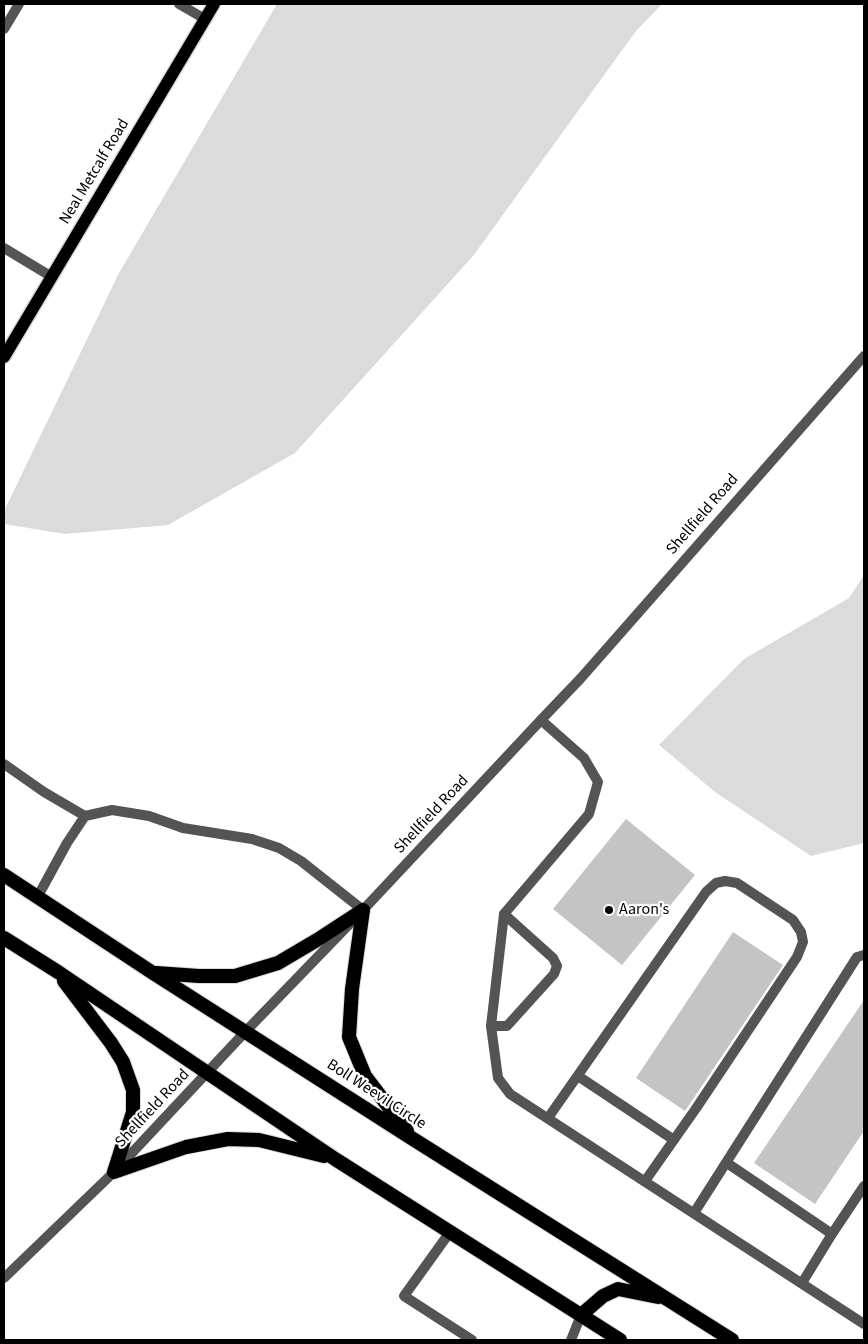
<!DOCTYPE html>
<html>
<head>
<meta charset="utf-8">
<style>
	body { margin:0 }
	#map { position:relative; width:868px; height:1344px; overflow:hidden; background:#fff; font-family:"Source Sans 3",sans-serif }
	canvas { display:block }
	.frame { position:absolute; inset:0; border:5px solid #000; pointer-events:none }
</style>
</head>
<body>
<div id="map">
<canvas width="868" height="1344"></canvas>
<div class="frame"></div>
</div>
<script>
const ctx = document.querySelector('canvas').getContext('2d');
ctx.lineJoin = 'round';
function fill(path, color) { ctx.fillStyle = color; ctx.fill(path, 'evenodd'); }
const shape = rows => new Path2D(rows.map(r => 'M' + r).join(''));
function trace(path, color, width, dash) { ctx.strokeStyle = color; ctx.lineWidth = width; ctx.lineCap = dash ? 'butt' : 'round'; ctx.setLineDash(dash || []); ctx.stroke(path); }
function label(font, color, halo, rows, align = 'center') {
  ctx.font = font + ' "Source Sans 3",sans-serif'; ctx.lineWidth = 4.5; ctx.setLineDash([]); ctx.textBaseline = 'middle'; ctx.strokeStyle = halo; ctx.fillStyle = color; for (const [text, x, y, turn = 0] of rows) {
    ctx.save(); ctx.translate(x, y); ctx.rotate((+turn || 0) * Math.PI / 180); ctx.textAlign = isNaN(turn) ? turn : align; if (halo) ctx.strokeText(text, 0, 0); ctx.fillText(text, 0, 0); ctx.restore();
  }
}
fill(shape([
	[277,4,662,4,636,31,473,256,295,453,168,525,65,534,4,524,4,511,119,273],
	[864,575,864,843,811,856,715,792,659,745,744,659,849,598]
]), '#dbdbdb');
fill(shape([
	[626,819,695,875,622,965,553,909],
	[733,932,783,965,685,1111,636,1078],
	[864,1000,864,1131,815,1204,754,1163]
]), '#c4c4c4');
const primary = shape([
	[4,357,214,4]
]);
const trunk = shape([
	[4,875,153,973,413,1139,732,1340],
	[363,910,352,989,349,1037,365,1076,407,1131],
	[4,938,58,972,335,1159,620,1340],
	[156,973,199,976,235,976,278,963,317,940,363,910],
	[64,981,111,1043,123,1062,133,1090,133,1112,114,1172],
	[114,1172,186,1147,228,1139,259,1140,324,1156],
	[581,1315,603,1296,618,1289,658,1297]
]);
trace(primary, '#dbdbdb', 15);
trace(trunk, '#dbdbdb', 16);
trace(shape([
	[179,4,205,19],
	[4,29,19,4],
	[4,248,52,277],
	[4,764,44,792,85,816,67,843,38,896],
	[85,816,112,810,149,816,183,828,252,839,279,848,301,861,363,910],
	[491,1026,507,1026,554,974,557,966,553,958,504,914],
	[578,1076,674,1140],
	[548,1118,706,892,716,883,725,881,737,883,793,920,801,932,803,942,797,957,697,1107,645,1181],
	[727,1163,832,1234],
	[694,1213,857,957,864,955],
	[802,1283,832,1234,864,1186]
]), '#545454', 10);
trace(shape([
	[541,720,584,758,598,782,589,814,504,914,491,1026,498,1078,510,1094,864,1324],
	[450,1232,404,1296,472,1340],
	[571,1340,581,1315]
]), '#545454', 10);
trace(shape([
	[4,1278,114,1172,246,1031,363,910,541,720,581,678,864,356]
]), '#545454', 10);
trace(primary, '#000', 12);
trace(trunk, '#000', 14);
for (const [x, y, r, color] of [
	[609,910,5,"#000"]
]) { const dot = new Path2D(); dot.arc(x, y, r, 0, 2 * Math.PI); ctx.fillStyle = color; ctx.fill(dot); trace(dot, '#fff', 2); }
label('16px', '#000', '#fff', [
	["Neal Metcalf Road",95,172,-59],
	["Shellfield Road",703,515,-49],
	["Shellfield Road",432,815,-47],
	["Boll Weevil Circle",376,1095,33],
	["Shellfield Road",153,1109,-47]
]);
label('16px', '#000', '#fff', [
	["Aaron's",619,910]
], 'left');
</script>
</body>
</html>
